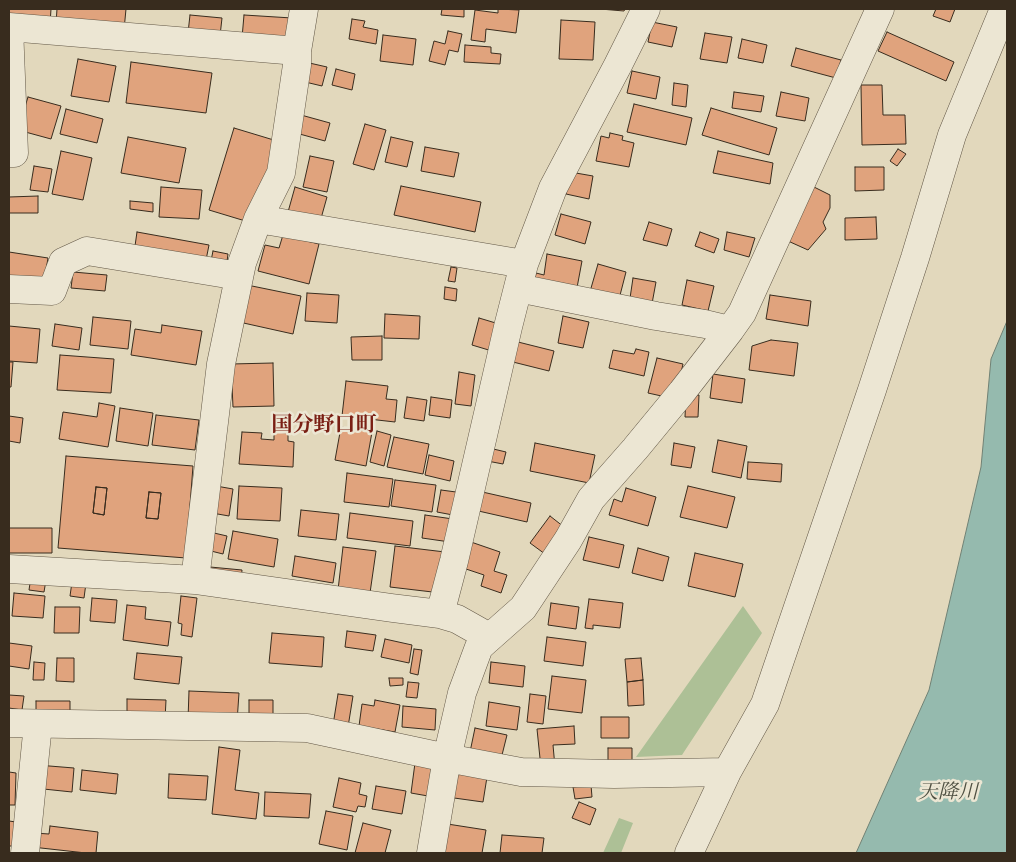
<!DOCTYPE html>
<html>
<head>
<meta charset="utf-8">
<style>
	body { margin:0 }
	#map { position:relative; width:1016px; height:862px; overflow:hidden; background:#e2d8bc; font-family:Cardo,serif }
	canvas { display:block }
	.frame { position:absolute; inset:0; border:10px solid #382c1e; pointer-events:none }
</style>
</head>
<body>
<div id="map">
<canvas width="1016" height="862"></canvas>
<div class="frame"></div>
</div>
<script>
const ctx = document.querySelector('canvas').getContext('2d');
ctx.lineJoin = 'round';
function fill(path, color) { ctx.fillStyle = color; ctx.fill(path, 'evenodd'); }
const shape = rows => new Path2D(rows.map(r => 'M' + r).join(''));
function trace(path, color, width, dash) { ctx.strokeStyle = color; ctx.lineWidth = width; ctx.lineCap = dash ? 'butt' : 'round'; ctx.setLineDash(dash || []); ctx.stroke(path); }
function label(font, color, halo, rows, align = 'center') {
  ctx.font = font + ' Cardo,"Noto Serif JP",serif'; ctx.lineWidth = 5; ctx.setLineDash([]); ctx.textBaseline = 'middle'; ctx.strokeStyle = halo; ctx.fillStyle = color; for (const [text, x, y, turn = 0] of rows) {
    ctx.save(); ctx.translate(x, y); ctx.rotate((+turn || 0) * Math.PI / 180); ctx.textAlign = isNaN(turn) ? turn : align; if (halo) ctx.strokeText(text, 0, 0); ctx.fillText(text, 0, 0); ctx.restore();
  }
}
fill(shape([
	[743,606,762,633,682,755,636,757],
	[619,818,633,823,621,853,603,853]
]), '#adc096');
const water = shape([
	[1007,321,1007,853,856,853,929,690,981,467,991,359,1007,321]
]);
fill(water, '#95baae');
trace(water, '#708174', 1);
const building = shape([
	[9,9,51,9,50,24,9,21,9,9],
	[57,9,126,9,124,30,56,24,57,9],
	[442,9,464,9,464,17,441,15,442,9],
	[498,9,519,10,516,33,486,29,485,42,471,40,475,10,498,13,498,9],
	[600,9,625,9,624,11,600,9],
	[936,9,955,9,950,22,933,16,936,9],
	[190,15,222,18,220,36,188,33,190,15],
	[244,15,292,18,290,42,242,38,244,15],
	[352,19,365,21,363,27,378,30,376,44,349,39,352,19],
	[561,20,595,22,593,60,559,59,561,20],
	[652,22,677,27,672,47,648,42,652,22],
	[448,31,462,34,458,52,449,50,445,65,429,61,434,41,445,44,448,31],
	[887,32,954,62,946,81,878,51,887,32],
	[705,33,732,37,727,63,700,59,705,33],
	[383,35,416,39,413,65,380,61,383,35],
	[742,39,767,45,763,63,738,58,742,39],
	[465,45,491,47,491,53,501,54,500,64,464,62,465,45],
	[796,48,841,60,836,78,791,66,796,48],
	[78,59,116,66,109,102,71,96,78,59],
	[131,62,212,73,206,113,126,103,131,62],
	[305,62,327,67,322,86,301,81,305,62],
	[336,69,355,74,352,90,332,85,336,69],
	[632,71,660,77,656,99,627,93,632,71],
	[674,83,688,85,686,107,672,105,674,83],
	[861,85,882,85,883,115,905,115,906,144,862,145,861,85],
	[734,92,764,96,761,112,732,108,734,92],
	[781,92,809,98,805,121,776,116,781,92],
	[28,97,61,106,51,139,18,130,28,97],
	[634,104,692,118,686,145,627,132,634,104],
	[711,108,777,128,769,155,702,135,711,108],
	[66,109,103,119,97,143,60,134,66,109],
	[301,115,330,123,325,141,296,133,301,115],
	[365,124,386,130,374,170,353,164,365,124],
	[234,128,277,141,252,223,209,210,234,128],
	[610,133,623,136,622,140,634,143,629,167,596,161,601,136,609,138,610,133],
	[128,137,186,148,179,183,121,173,128,137],
	[391,137,413,142,407,167,385,162,391,137],
	[425,147,459,153,454,177,421,171,425,147],
	[898,149,906,154,897,166,890,161,898,149],
	[61,151,92,158,83,200,52,194,61,151],
	[718,151,773,163,770,184,713,173,718,151],
	[310,156,334,161,327,192,303,187,310,156],
	[34,166,52,169,48,192,30,190,34,166],
	[855,167,884,167,884,190,855,191,855,167],
	[570,172,593,176,589,199,566,194,570,172],
	[401,186,481,202,475,232,394,215,401,186],
	[812,186,830,195,830,208,823,222,826,229,808,250,788,241,812,186],
	[161,187,202,190,199,219,159,217,161,187],
	[295,187,327,197,320,222,288,212,295,187],
	[38,196,38,213,9,213,9,197,38,196],
	[130,201,153,203,153,212,130,209,130,201],
	[561,214,591,222,585,244,555,235,561,214],
	[876,217,877,239,845,240,845,218,876,217],
	[649,222,672,229,667,246,643,240,649,222],
	[137,232,209,245,205,265,134,253,137,232],
	[700,232,719,239,714,253,695,246,700,232],
	[727,232,755,238,749,257,724,250,727,232],
	[283,235,319,244,309,284,258,271,265,245,279,248,283,235],
	[213,251,228,254,226,269,210,266,213,251],
	[9,252,48,258,44,282,9,277,9,252],
	[547,254,582,261,576,293,534,286,536,273,544,275,547,254],
	[598,264,626,272,618,303,589,295,598,264],
	[451,267,457,268,455,282,448,281,451,267],
	[73,272,107,275,105,291,71,288,73,272],
	[633,278,656,282,651,309,629,305,633,278],
	[687,280,714,286,708,311,682,305,687,280],
	[247,285,301,296,293,334,239,322,247,285],
	[445,287,457,289,456,301,444,299,445,287],
	[307,293,339,295,337,323,305,321,307,293],
	[770,295,811,301,808,326,766,319,770,295],
	[385,314,420,316,419,339,384,338,385,314],
	[563,316,589,322,583,348,558,343,563,316],
	[93,317,131,321,128,349,90,345,93,317],
	[479,318,499,324,492,351,472,345,479,318],
	[55,324,82,328,79,350,52,346,55,324],
	[162,325,202,331,196,365,131,355,135,329,161,333,162,325],
	[9,326,40,329,37,363,9,361,9,326],
	[382,336,382,360,352,360,351,337,382,336],
	[771,340,798,343,794,376,749,370,752,346,771,340],
	[514,341,554,351,549,371,509,361,514,341],
	[636,349,649,352,644,376,609,368,613,350,634,354,636,349],
	[60,355,114,359,111,393,57,390,60,355],
	[657,358,683,364,675,399,648,393,657,358],
	[9,362,13,362,11,387,9,387,9,362],
	[273,363,274,406,233,407,231,364,273,363],
	[459,372,475,375,471,406,455,404,459,372],
	[713,374,745,379,742,403,710,398,713,374],
	[346,381,388,386,386,399,397,400,395,422,342,416,346,381],
	[686,395,699,395,698,417,685,417,686,395],
	[407,397,427,400,424,421,404,418,407,397],
	[431,397,452,400,450,418,429,415,431,397],
	[99,403,115,406,108,447,59,439,63,412,97,417,99,403],
	[120,408,153,413,148,446,116,441,120,408],
	[156,415,199,420,195,450,152,445,156,415],
	[9,416,23,418,20,443,9,441,9,416],
	[341,427,372,432,366,466,335,460,341,427],
	[377,431,391,435,384,466,370,462,377,431],
	[242,432,262,433,261,439,274,440,274,432,288,433,288,441,294,442,293,467,239,464,242,432],
	[394,437,429,444,423,474,387,467,394,437],
	[718,440,747,446,741,478,712,472,718,440],
	[535,443,595,455,589,483,530,471,535,443],
	[674,443,695,447,691,468,671,465,674,443],
	[485,447,506,452,503,464,482,460,485,447],
	[429,455,454,461,450,481,425,475,429,455],
	[66,456,193,466,186,558,58,548,66,456],
	[96,487,107,488,104,515,93,513,96,487],
	[149,492,161,493,158,519,146,518,149,492],
	[748,462,782,464,781,482,747,479,748,462],
	[347,473,393,479,389,507,344,502,347,473],
	[395,480,436,485,432,512,391,506,395,480],
	[216,486,233,489,229,516,212,513,216,486],
	[239,486,282,488,280,521,237,519,239,486],
	[688,486,735,497,727,528,680,517,688,486],
	[96,487,107,488,104,515,93,513,96,487],
	[626,488,656,497,648,526,609,515,614,499,622,502,626,488],
	[441,490,456,492,453,515,437,512,441,490],
	[478,491,531,503,527,522,474,510,478,491],
	[149,492,161,493,158,519,146,518,149,492],
	[301,510,339,514,336,540,298,536,301,510],
	[350,513,413,521,410,546,347,538,350,513],
	[425,515,453,519,450,542,422,538,425,515],
	[550,516,564,527,545,554,530,543,550,516],
	[9,528,52,528,52,553,9,553,9,528],
	[233,531,278,539,274,567,228,559,233,531],
	[214,533,227,536,223,554,211,551,214,533],
	[589,537,624,545,619,568,583,560,589,537],
	[468,541,500,552,494,571,507,575,501,593,481,586,484,575,460,567,468,541],
	[395,546,445,552,441,593,390,587,395,546],
	[343,547,376,551,370,593,338,590,343,547],
	[638,548,669,557,663,581,632,573,638,548],
	[695,553,743,564,735,597,688,586,695,553],
	[295,556,336,563,333,583,292,576,295,556],
	[210,567,242,570,241,581,209,578,210,567],
	[31,577,46,580,44,592,29,590,31,577],
	[72,582,86,583,84,598,70,596,72,582],
	[14,593,45,596,43,618,12,616,14,593],
	[181,596,197,598,192,637,181,635,182,624,178,623,181,596],
	[92,598,117,600,115,623,90,621,92,598],
	[589,599,623,603,620,628,593,625,593,629,585,628,589,599],
	[551,603,579,607,576,629,548,625,551,603],
	[127,605,146,607,145,619,171,622,168,646,123,640,127,605],
	[55,607,80,607,79,633,54,633,55,607],
	[347,631,376,635,373,651,345,647,347,631],
	[272,633,324,637,322,667,269,663,272,633],
	[547,637,586,642,583,666,544,661,547,637],
	[385,639,412,645,409,663,381,657,385,639],
	[9,643,32,646,29,669,9,666,9,643],
	[414,649,422,650,418,675,410,673,414,649],
	[137,653,182,657,179,684,134,679,137,653],
	[57,658,74,658,74,682,56,681,57,658],
	[641,658,643,680,627,682,625,659,641,658],
	[34,662,45,663,44,680,33,680,34,662],
	[491,662,525,666,523,687,489,683,491,662],
	[552,676,586,680,582,713,548,709,552,676],
	[389,678,403,678,403,685,390,686,389,678],
	[643,680,644,705,628,706,627,682,643,680],
	[408,682,419,683,417,698,406,697,408,682],
	[189,691,239,693,237,722,188,720,189,691],
	[338,694,353,696,348,727,333,725,338,694],
	[530,694,546,696,543,724,527,722,530,694],
	[9,695,24,696,22,710,9,708,9,695],
	[127,699,166,700,165,720,127,718,127,699],
	[249,700,273,700,273,722,249,722,249,700],
	[375,700,400,705,395,732,359,726,362,704,374,706,375,700],
	[36,701,70,701,70,716,36,716,36,701],
	[489,702,520,707,517,730,486,726,489,702],
	[403,706,436,709,435,730,402,727,403,706],
	[601,717,629,717,629,738,601,738,601,717],
	[574,726,575,744,553,745,555,767,541,768,537,729,574,726],
	[475,728,507,735,501,759,470,752,475,728],
	[219,747,240,750,235,790,259,793,256,819,212,814,219,747],
	[608,748,632,748,632,762,608,762,608,748],
	[415,763,432,765,428,796,411,793,415,763],
	[37,765,74,768,72,792,34,788,37,765],
	[82,770,118,774,116,794,80,790,82,770],
	[9,772,16,773,15,805,9,805,9,772],
	[451,772,487,777,483,802,447,797,451,772],
	[169,774,208,776,206,800,168,798,169,774],
	[339,778,361,783,359,794,367,796,365,807,358,806,356,812,333,807,339,778],
	[591,785,592,797,575,799,573,787,591,785],
	[376,786,406,791,402,814,372,809,376,786],
	[265,792,311,794,309,818,264,816,265,792],
	[579,802,596,809,590,825,572,818,579,802],
	[326,811,353,816,347,850,319,844,326,811],
	[9,821,16,822,14,846,9,846,9,821],
	[363,823,391,830,385,853,355,853,363,823],
	[441,823,486,830,482,853,436,853,441,823],
	[50,826,98,832,96,853,86,853,32,847,34,833,49,834,50,826],
	[502,835,544,838,542,853,500,853,502,835]
]);
fill(building, '#e0a37d');
trace(building, '#382c1e', 1);
const minor = shape([
	[9,153,14,153,9,27,297,51],
	[258,219,524,264],
	[518,288,656,316,705,324,730,330],
	[9,289,52,291,63,262,87,251,239,276],
	[9,569,195,580,392,608,440,614,457,619,489,637],
	[195,580,221,364,242,263,258,219,281,173,297,65,297,51,304,9],
	[440,614,454,561,508,327,524,264,553,188,618,65,646,9],
	[9,723,307,728,447,758,521,772,614,774,727,772],
	[25,853,38,724],
	[431,853,447,758,462,693,479,647,523,608,568,540,591,499,635,449,682,392,730,330,742,313,880,9],
	[689,853,727,772,765,704,872,390,915,258,952,135,1004,9]
]);
trace(minor, '#625746', 29);
trace(minor, '#ece6d3', 28);
label('italic 20px', '#4f5042', '#ece6d3', [
	["天降川",948,793]
]);
label('bold 21px', '#7a1f14', '#ece6d3', [
	["国分野口町",324,426]
]);
</script>
</body>
</html>
